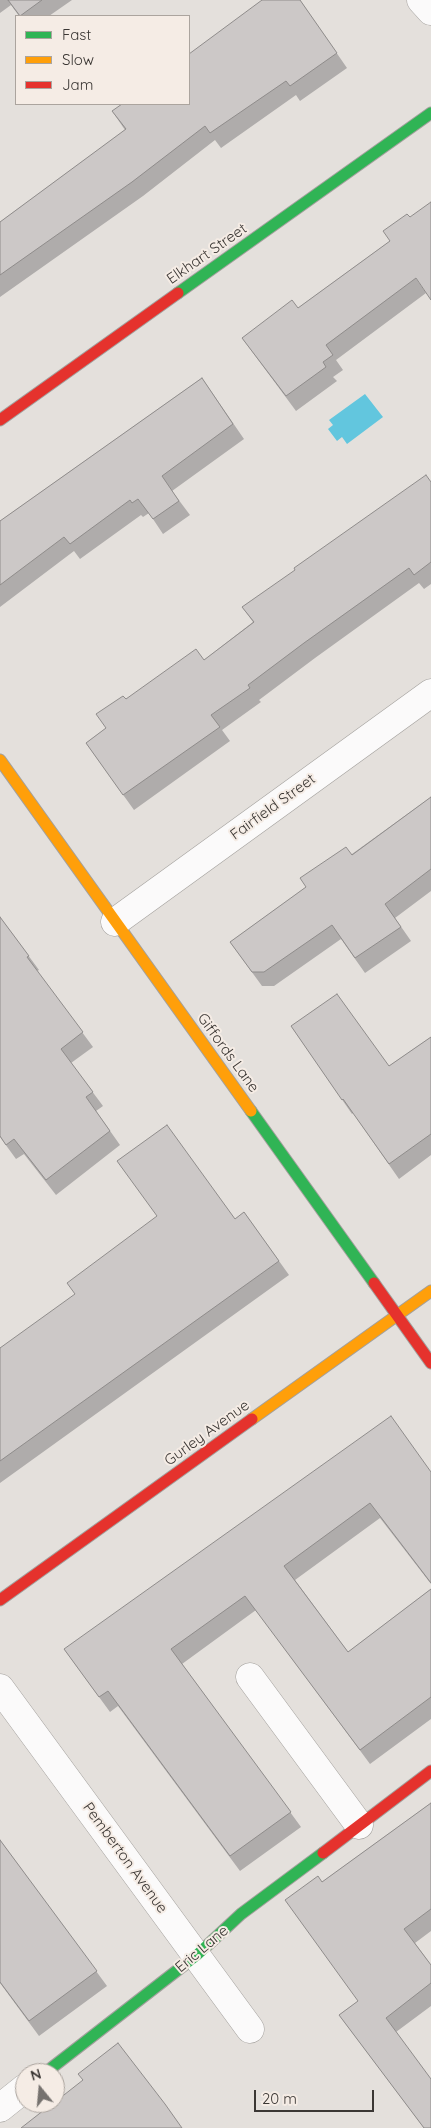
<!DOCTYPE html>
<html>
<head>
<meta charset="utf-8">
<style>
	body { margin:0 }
	#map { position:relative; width:431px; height:2128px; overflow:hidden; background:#e4e0dc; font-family:Quicksand,sans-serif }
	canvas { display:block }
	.legend { position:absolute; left:15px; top:15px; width:175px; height:90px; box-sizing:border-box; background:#f5ece5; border:1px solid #aba49e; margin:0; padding:6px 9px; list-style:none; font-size:15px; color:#3b3734 }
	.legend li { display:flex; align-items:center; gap:10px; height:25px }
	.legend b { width:25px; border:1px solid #aba49e }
	.north { position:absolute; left:15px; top:2063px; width:50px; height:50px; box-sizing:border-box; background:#f5ece5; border:1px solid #aba49e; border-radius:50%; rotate:343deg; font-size:14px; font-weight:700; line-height:20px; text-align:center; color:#3b3734 }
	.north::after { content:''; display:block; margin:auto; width:18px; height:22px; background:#76726f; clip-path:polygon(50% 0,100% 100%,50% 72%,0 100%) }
	.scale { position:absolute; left:254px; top:2090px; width:120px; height:22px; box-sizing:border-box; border:2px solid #3b3734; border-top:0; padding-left:6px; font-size:15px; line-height:18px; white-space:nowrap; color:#3b3734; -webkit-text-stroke:4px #f5ece5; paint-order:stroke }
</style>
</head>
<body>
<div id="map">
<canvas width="431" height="2128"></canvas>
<ul class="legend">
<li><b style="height:6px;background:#30b455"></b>Fast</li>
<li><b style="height:6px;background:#ff9f0a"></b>Slow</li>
<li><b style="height:6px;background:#e5322d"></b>Jam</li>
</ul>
<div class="north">N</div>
<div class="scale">20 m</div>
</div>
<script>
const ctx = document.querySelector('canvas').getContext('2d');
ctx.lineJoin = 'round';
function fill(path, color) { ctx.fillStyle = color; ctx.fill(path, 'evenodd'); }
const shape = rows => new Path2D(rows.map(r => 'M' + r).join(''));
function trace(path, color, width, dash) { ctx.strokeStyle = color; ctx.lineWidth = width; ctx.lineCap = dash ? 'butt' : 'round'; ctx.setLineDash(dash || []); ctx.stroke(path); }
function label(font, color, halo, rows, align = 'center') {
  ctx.font = font + ' Quicksand,sans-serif'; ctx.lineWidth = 4; ctx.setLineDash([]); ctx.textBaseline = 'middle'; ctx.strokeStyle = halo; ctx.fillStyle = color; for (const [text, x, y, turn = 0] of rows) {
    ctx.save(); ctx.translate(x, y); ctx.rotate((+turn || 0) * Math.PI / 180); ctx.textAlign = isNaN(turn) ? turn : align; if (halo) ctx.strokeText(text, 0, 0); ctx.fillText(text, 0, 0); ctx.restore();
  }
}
fill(shape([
	[365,394,383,417,347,444,342,437,337,441,328,429,333,425,329,420]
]), '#62c6de');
const street = shape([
	[421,0,431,11],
	[115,922,431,693],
	[250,1677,359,1825],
	[0,1688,250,2029],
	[0,2108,25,2088]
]);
const fast = shape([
	[178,293,431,113],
	[251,1111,374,1283],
	[45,2073,197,1955,241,1914,323,1853]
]);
const slow = shape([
	[0,760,251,1111],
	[252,1419,431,1291]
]);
const jam = shape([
	[0,420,178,293],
	[374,1283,431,1363],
	[0,1600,252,1419],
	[323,1853,431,1771]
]);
trace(street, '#a3a09d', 29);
trace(fast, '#a3a09d', 13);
trace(slow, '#a3a09d', 13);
trace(jam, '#a3a09d', 13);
trace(street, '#fbfafa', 28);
trace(fast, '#30b455', 11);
trace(slow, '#ff9f0a', 11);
trace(jam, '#e5322d', 11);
fill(shape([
	[0,0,72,0,49,16,19,16,11,5,0,13],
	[300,0,347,68,300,101,296,95,221,148,215,140,143,196,0,297,0,222,125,130,112,111],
	[390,241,426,293,336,360,343,370,333,377,337,381,296,411,242,338,298,308],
	[202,378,244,439,172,491,190,515,163,534,149,513,143,517,141,515,80,559,74,551,0,607,0,521],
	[431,482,431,584,424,589,419,583,315,658,259,700,261,702,222,730,230,741,134,810,86,743,106,728,126,699,204,660,253,622,242,607],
	[431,797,431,891,395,918,411,941,365,973,341,939,274,986,262,986,230,942],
	[0,917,39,970,37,971,93,1047,71,1063,103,1106,96,1111,120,1145,56,1195,24,1154,16,1159,0,1137],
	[291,1026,389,1066,431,1037,431,1155,399,1179,353,1113,352,1114],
	[244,1212,289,1275,0,1483,0,1348,235,1219],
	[431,1472,431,1584,380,1518,295,1580,348,1652,431,1589,431,1719,370,1764,256,1610,182,1664,301,1827,240,1871,118,1706,110,1712,64,1649],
	[431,1803,431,1931,415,1943,431,1965,431,2006,396,2032,431,2128,424,2128,339,2015,358,2001,322,1882],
	[0,1840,107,1986,39,2036,0,1983]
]), '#afacab');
const building = shape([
	[8,0,42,0,20,16,8,0],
	[262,0,300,0,337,53,290,86,286,81,210,133,205,126,132,182,0,275,0,222,126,129,112,111,122,104,189,104,189,54,262,0],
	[431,202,431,300,416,278,326,345,333,355,323,362,326,367,286,396,242,338,292,300,298,308,390,241,383,231,407,214,410,217,431,202],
	[202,378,233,424,162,476,179,501,153,519,138,499,132,503,130,500,70,544,64,537,0,585,0,521,202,378],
	[426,475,431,482,431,562,414,575,409,568,304,643,248,685,250,688,211,715,220,727,123,795,86,743,106,728,96,714,123,696,126,699,196,649,204,660,254,622,242,607,295,570,294,568,426,475],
	[431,797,431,869,385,904,401,927,355,958,332,925,264,972,252,972,230,942,306,887,300,878,346,847,352,855,431,797],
	[0,917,29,956,27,957,83,1032,61,1049,93,1092,86,1097,110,1131,46,1180,14,1139,6,1145,0,1136,0,917],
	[337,994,389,1066,431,1037,431,1134,389,1164,343,1099,342,1100,291,1026,337,994],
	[167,1125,235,1219,244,1212,279,1261,0,1461,0,1348,75,1294,67,1283,157,1216,117,1161,167,1125],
	[391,1416,431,1472,431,1583,370,1503,284,1566,348,1652,431,1589,431,1697,360,1750,245,1596,171,1649,291,1812,230,1856,108,1691,99,1697,64,1649,391,1416],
	[431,1803,431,1909,404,1929,431,1965,431,1983,386,2018,431,2079,431,2128,424,2128,339,2015,358,2001,285,1900,318,1876,322,1882,431,1803],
	[0,1840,97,1971,29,2021,0,1982,0,1840],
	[118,2043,165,2104,182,2128,21,2128,53,2103,55,2103,55,2102,83,2080,78,2074,118,2043]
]);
fill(building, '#ccc8c7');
trace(building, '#8f8c8b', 1);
label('15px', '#3b3734', '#f5ece5', [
	["Elkhart Street",207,254,-35],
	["Fairfield Street",273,807,-36],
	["Giffords Lane",228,1053,54],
	["Gurley Avenue",207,1433,-36],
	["Pemberton Avenue",125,1858,54],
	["Eric Lane",202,1949,-40]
]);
</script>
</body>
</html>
